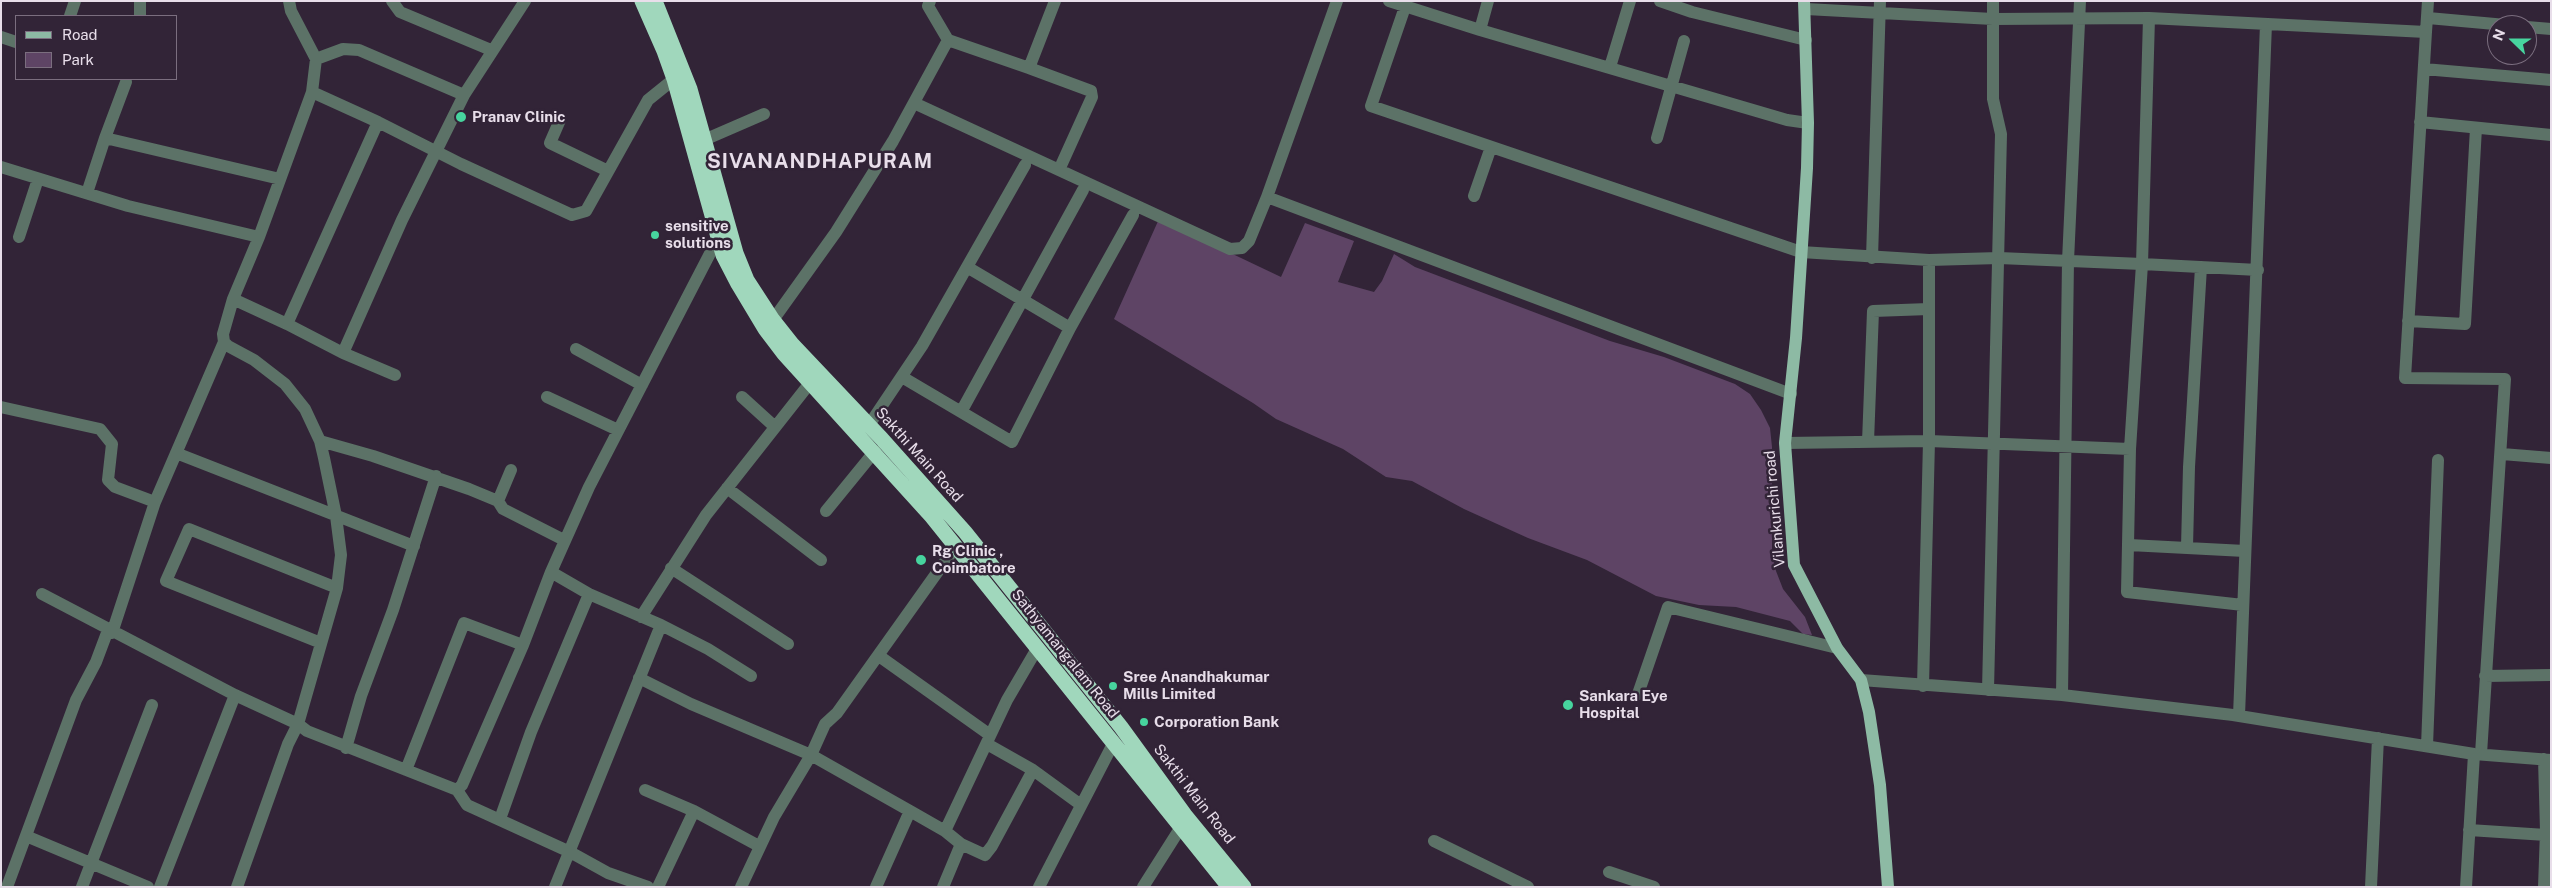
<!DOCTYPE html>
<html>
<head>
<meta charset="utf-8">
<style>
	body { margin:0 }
	#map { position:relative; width:2552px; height:888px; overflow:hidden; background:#322437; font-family:"Public Sans",sans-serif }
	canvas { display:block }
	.frame { position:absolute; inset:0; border:2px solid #e8deea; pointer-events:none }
	.legend { position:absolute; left:15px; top:15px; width:162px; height:65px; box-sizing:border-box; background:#322437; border:1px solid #7b6e7f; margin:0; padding:6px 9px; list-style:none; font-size:15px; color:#e8deea }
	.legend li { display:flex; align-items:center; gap:10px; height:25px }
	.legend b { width:25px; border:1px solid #7b6e7f }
	.north { position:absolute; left:2487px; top:15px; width:50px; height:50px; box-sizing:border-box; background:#322437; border:1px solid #7b6e7f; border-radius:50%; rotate:292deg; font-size:14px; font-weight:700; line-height:20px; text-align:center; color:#e8deea }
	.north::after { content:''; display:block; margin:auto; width:18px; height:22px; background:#47d49e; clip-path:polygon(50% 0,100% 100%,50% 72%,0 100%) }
</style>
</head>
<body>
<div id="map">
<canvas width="2552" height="888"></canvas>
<div class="frame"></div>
<ul class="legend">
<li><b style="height:6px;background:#8dbaa4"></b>Road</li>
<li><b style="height:14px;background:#5e4465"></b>Park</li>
</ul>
<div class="north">N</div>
</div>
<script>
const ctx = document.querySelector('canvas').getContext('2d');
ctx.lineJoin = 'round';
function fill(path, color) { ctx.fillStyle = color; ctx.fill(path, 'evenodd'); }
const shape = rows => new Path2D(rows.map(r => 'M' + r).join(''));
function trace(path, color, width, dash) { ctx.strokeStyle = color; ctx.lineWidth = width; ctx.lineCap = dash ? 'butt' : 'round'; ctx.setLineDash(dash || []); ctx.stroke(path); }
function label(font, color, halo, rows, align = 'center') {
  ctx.font = font + ' "Public Sans",sans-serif'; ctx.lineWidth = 5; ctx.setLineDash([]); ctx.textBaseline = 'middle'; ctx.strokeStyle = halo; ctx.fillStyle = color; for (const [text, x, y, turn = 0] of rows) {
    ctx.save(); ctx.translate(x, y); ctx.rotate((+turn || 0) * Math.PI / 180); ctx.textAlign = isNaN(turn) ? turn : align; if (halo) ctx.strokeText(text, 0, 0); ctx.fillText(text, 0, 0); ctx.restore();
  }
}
fill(shape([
	[1159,219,1281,277,1305,223,1354,241,1338,282,1374,292,1382,281,1394,254,1415,267,1610,341,1664,357,1735,384,1750,394,1761,410,1770,428,1772,447,1772,553,1776,571,1783,589,1805,617,1812,635,1803,634,1790,621,1736,607,1699,605,1656,596,1587,560,1528,538,1464,509,1412,481,1386,477,1343,449,1276,419,1253,403,1114,319]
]), '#5e4465');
trace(shape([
	[140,1,140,16],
	[392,1,400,12,491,50],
	[1389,1,1480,30,1787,120,1808,123],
	[1660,1,1692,12,1806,40],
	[1405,7,1371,106,1801,252,1929,260,1999,258,2142,264,2149,18],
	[1806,9,1993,19,2149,18,2426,32,2428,1],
	[70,16,75,1],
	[2428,18,2506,25],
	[2527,27,2551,29],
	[1480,30,1488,1],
	[2426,32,2405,378,2505,379,2481,754],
	[1,37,16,42],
	[948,40,1029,68,1055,1],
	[316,59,343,49,359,50,464,95],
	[1610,67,1630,1],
	[1029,68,1091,91,1092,97,1059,170],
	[2424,69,2551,80],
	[126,82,105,138,280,179],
	[312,92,378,122,287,324,343,353,402,220,464,95,525,1],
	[914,103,1230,249,1242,248,1249,241,1267,197,1337,1],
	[560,120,550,143,608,171],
	[378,122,461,164,572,215,586,211,648,100,674,79],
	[2420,122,2551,135],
	[1657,138,1684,41],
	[704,140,764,114],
	[1,167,128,206,259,237],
	[87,193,105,138],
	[1474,196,1491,147],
	[1267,197,1791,394],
	[19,237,38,179],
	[1872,258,1880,1],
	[967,267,1070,328],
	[233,299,287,324],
	[773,320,836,232,893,141,948,40,928,6,930,1],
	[2408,321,2465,324,2476,128],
	[576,349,642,385],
	[343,353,395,375],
	[902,377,1012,442,1070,328,1133,215],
	[547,397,618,430],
	[742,397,775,427],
	[1,407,100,429,112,444,108,480,115,487,155,502,112,633],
	[961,412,1083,190],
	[869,425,922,346,1025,165],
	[320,441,373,456,469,489,498,501,503,509,564,540],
	[1868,442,1873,311,1929,309],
	[1785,443,1929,441,2130,449],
	[176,453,414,546],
	[2502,454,2551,458],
	[727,488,821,560],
	[498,501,511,470],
	[155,502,224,342],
	[826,511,875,451],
	[2129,545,2245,551],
	[2187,547,2189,467,2201,267],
	[671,568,788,644],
	[551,572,589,594,661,625,555,887],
	[42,594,235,695,298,724,307,731,457,790,462,785,523,645,551,572,589,487,718,238],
	[2243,605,2127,592,2130,449,2142,264,2258,270],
	[641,617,706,515,810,383],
	[661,625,708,649,751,676],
	[321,643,166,581,189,529,337,588],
	[879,656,990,735],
	[2485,676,2551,675],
	[639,678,691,704,811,755,910,811,876,887],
	[1861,680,2062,695,2233,715,2474,754,2551,760],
	[1923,686,1929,441,1929,260],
	[1988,690,2001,134,1993,99,1993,1],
	[1638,694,1668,607,1837,648],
	[2062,695,2068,261,2080,1],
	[2239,716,2266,24],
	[987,744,1033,770,1081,805],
	[2427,746,2438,460],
	[346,748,361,696,393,610,436,476],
	[406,770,464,623,523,645],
	[457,790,467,805,570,852,608,873,648,887],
	[645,790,694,811,759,846],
	[910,811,945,831],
	[500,819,531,732,589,594],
	[2469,830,2546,835],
	[26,836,148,887],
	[1434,841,1528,887],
	[961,844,985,855,992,846,1033,770],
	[1609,872,1654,887],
	[7,887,76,700,96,662,108,630],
	[82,887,152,705],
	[160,887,235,695],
	[237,887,288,744,298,724,337,588,341,555,336,516,324,458,320,441,305,409,285,384,254,360,228,346,224,342,223,334,233,299,259,237,312,92,316,59,291,11,289,1],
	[658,887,694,811],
	[741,887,774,817,811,755,825,724,837,713,956,546],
	[943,887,961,844,945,831,1007,700,1038,647],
	[1039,887,1114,742],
	[1143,887,1181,827],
	[2371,887,2378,738],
	[2466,887,2474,754],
	[2544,887,2546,831,2544,759]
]), '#5c7267', 12);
trace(shape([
	[1804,1,1808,123,1807,168,1796,338,1785,443,1794,565,1837,648,1861,680,1869,712,1880,785,1888,887]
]), '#8dbaa4', 12);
trace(shape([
	[642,1,664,51,674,79,723,255,738,284,765,329,784,354,932,517,1229,887],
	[655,1,690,89,736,253,747,280,773,320,792,344,882,439,965,532,1121,727,1185,815,1244,887]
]), '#a0d7bc', 15);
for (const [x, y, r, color] of [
	[461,117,6,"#47d49e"],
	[655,235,5,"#47d49e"],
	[921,560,6,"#47d49e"],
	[1113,686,5,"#47d49e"],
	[1568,705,6,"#47d49e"],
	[1144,722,5,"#47d49e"]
]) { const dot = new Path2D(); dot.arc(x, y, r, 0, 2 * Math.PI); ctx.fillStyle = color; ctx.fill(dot); trace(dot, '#322437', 2); }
label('bold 15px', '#e8deea', '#322437', [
	["Pranav Clinic",472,117],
	["sensitive",665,226],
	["solutions",665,243],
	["Rg Clinic ,",932,551],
	["Coimbatore",932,568],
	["Sree Anandhakumar",1123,677],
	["Mills Limited",1123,694],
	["Sankara Eye",1579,696],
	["Hospital",1579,713],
	["Corporation Bank",1154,722]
], 'left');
label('15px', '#e8deea', '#322437', [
	["Sakthi Main Road",919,455,48],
	["Vilankurichi road",1775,509,-95],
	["Sathyamangalam Road",1065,654,51],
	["Sakthi Main Road",1194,794,52]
]);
ctx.letterSpacing = '1px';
label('bold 20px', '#e8deea', '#322437', [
	["SIVANANDHAPURAM",820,162]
]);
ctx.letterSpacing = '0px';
</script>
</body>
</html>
